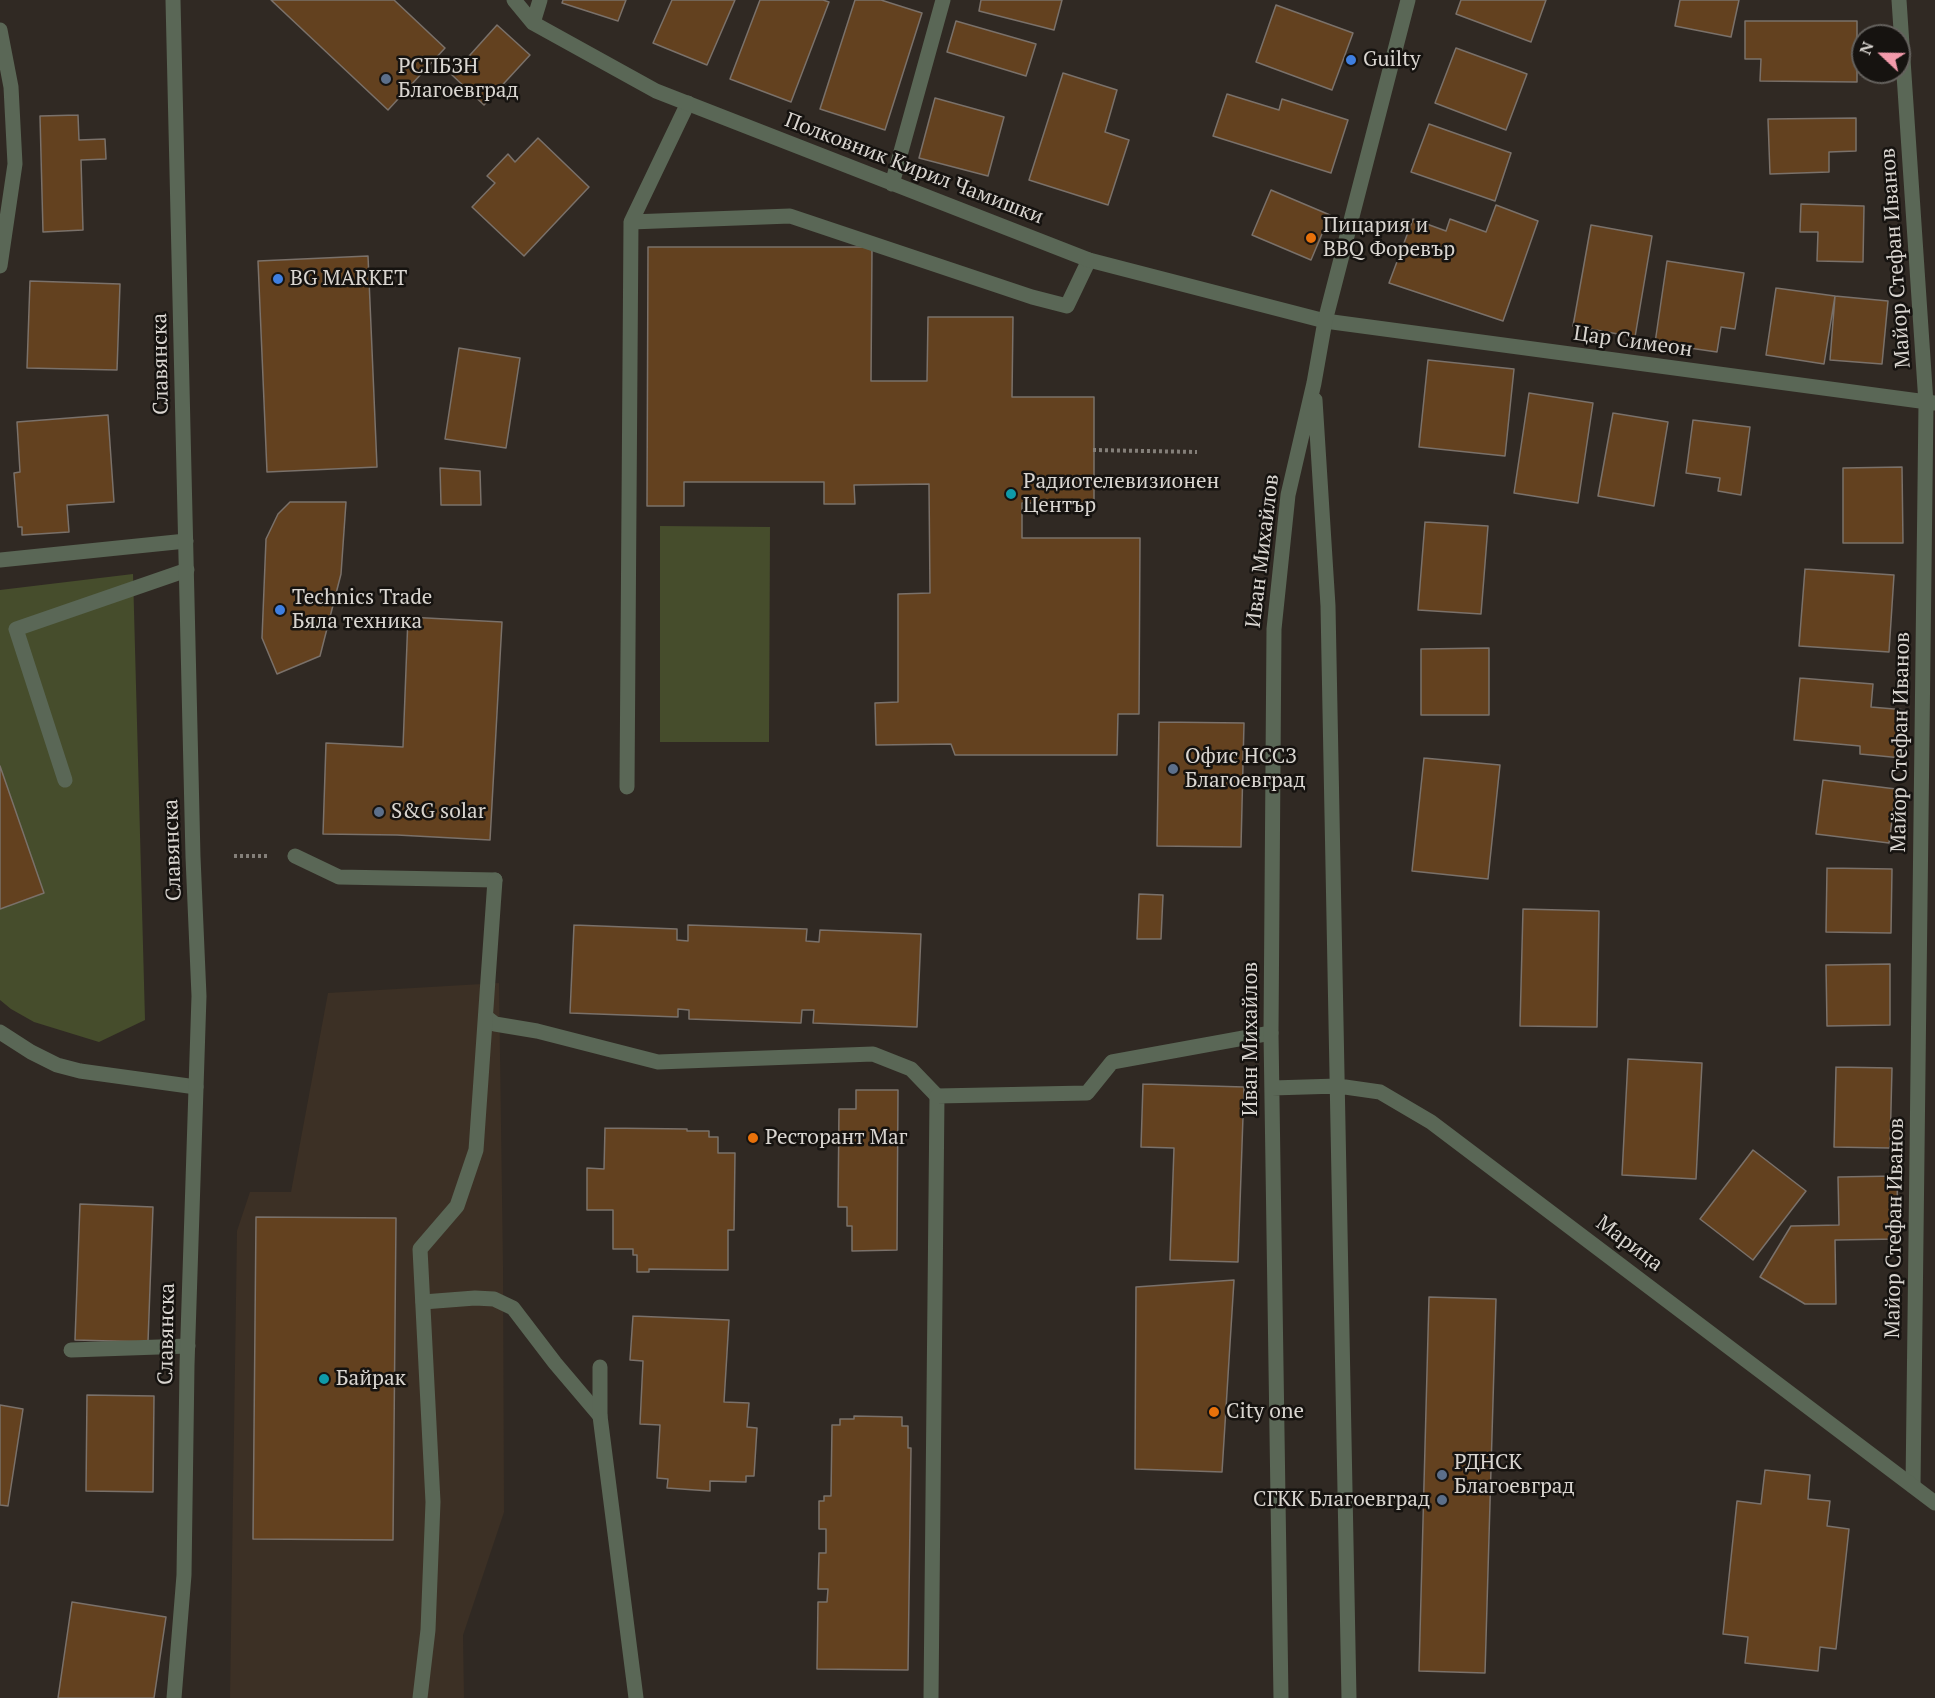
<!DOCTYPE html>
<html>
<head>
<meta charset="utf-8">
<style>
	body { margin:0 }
	#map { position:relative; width:1935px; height:1698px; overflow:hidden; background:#302923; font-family:"PT Serif",serif }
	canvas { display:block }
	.north { position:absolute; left:1851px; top:24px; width:60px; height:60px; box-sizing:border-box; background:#161310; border:2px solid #64615d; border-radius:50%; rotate:292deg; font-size:16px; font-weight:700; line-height:24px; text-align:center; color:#d9d5d0 }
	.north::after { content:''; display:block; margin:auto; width:21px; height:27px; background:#f39aab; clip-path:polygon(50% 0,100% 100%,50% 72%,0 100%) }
</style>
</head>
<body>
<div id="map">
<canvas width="1935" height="1698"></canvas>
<div class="north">N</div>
</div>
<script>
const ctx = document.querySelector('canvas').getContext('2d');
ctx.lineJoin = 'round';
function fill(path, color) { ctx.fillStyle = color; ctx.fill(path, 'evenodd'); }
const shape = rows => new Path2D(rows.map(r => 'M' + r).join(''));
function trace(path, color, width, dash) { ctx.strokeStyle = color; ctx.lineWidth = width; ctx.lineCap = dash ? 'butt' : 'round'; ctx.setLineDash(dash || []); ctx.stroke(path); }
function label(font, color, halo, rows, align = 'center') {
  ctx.font = font + ' "PT Serif",serif'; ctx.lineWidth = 5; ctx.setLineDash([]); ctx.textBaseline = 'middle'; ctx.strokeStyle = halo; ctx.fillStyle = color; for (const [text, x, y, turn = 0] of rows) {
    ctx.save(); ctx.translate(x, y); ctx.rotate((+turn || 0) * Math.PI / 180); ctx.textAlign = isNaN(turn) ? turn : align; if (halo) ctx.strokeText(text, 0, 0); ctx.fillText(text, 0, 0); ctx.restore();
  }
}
fill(shape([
	[499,983,503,1266,504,1512,463,1635,464,1698,230,1698,237,1231,250,1192,291,1192,328,993]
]), '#3c3025');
fill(shape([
	[660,526,770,527,769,742,660,742],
	[133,574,145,1020,99,1042,34,1022,11,1009,0,1000,0,590]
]), '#464d2c');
const building = shape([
	[271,0,394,0,445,48,388,110,271,0],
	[563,0,626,0,618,21,562,3,563,0],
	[672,0,735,0,707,65,653,43,672,0],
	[760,0,823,0,829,2,791,102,730,79,760,0],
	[855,0,881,0,922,13,885,130,820,109,855,0],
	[981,0,1062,0,1054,30,979,11,981,0],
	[1461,0,1546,0,1531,42,1456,14,1461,0],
	[1680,0,1739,0,1731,37,1675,26,1680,0],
	[1276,5,1353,33,1332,90,1256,62,1276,5],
	[956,21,1036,44,1026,76,947,52,956,21],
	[1745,21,1857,21,1857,82,1760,81,1761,59,1745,59,1745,21],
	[497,25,530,55,484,105,452,75,497,25],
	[1456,48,1527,74,1506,130,1435,103,1456,48],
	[1063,73,1117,90,1105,132,1129,140,1108,205,1029,180,1063,73],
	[1227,94,1279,110,1282,99,1348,120,1331,173,1213,136,1227,94],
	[935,98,1004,117,988,176,919,158,935,98],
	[78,115,79,140,105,139,106,159,81,160,83,230,43,232,40,116,78,115],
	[1856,118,1856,151,1829,152,1829,172,1770,174,1768,119,1856,118],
	[1429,124,1511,153,1495,201,1411,172,1429,124],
	[538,138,589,187,524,256,472,207,495,183,487,176,508,154,515,162,538,138],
	[1271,190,1330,215,1311,260,1252,235,1271,190],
	[1801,204,1864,206,1863,262,1817,261,1818,232,1800,232,1801,204],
	[1496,205,1538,221,1503,321,1389,283,1413,219,1446,231,1450,219,1486,232,1496,205],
	[1591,225,1652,236,1635,337,1573,326,1591,225],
	[648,247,872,247,871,381,927,381,928,317,1013,317,1012,397,1094,397,1094,503,1022,503,1022,538,1140,538,1139,714,1118,714,1117,755,955,755,951,744,876,745,875,703,898,702,898,594,930,593,929,484,854,485,855,504,824,504,824,482,684,482,684,506,647,506,648,247],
	[368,256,377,467,267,472,258,261,368,256],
	[1667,261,1744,273,1735,329,1721,327,1717,352,1655,343,1667,261],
	[30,281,120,284,117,370,27,368,30,281],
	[1776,288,1835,296,1824,364,1766,355,1776,288],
	[1835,296,1888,301,1882,364,1830,360,1835,296],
	[459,348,520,358,506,448,445,439,459,348],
	[1428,360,1514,369,1505,456,1419,447,1428,360],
	[1529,393,1593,403,1578,503,1514,493,1529,393],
	[1613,413,1668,422,1654,506,1598,496,1613,413],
	[108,415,114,502,67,505,69,532,22,535,22,527,18,527,14,473,20,472,17,422,108,415],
	[1693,420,1750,427,1741,495,1718,491,1720,478,1686,473,1693,420],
	[1902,467,1903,543,1843,543,1843,468,1902,467],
	[440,468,480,471,481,505,441,505,440,468],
	[290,502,346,502,341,574,320,656,277,674,262,638,266,539,278,514,290,502],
	[1425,522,1488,526,1481,614,1418,610,1425,522],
	[1805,569,1894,575,1889,652,1799,646,1805,569],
	[408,617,502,622,490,840,397,835,323,834,326,743,403,747,408,617],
	[1489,648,1489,715,1421,715,1421,649,1489,648],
	[1800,678,1873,684,1871,707,1906,710,1902,758,1860,754,1860,746,1794,740,1800,678],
	[1159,722,1244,723,1241,847,1157,846,1159,722],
	[1424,758,1500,765,1488,879,1412,871,1424,758],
	[0,766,44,893,0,909,0,766],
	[1823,780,1896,789,1889,843,1816,834,1823,780],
	[1827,868,1892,869,1891,933,1826,932,1827,868],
	[1139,894,1163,895,1161,939,1137,939,1139,894],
	[1523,909,1599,911,1597,1027,1520,1026,1523,909],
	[574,925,677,929,677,940,688,941,688,925,807,929,806,941,819,942,820,930,921,934,917,1027,813,1023,814,1010,802,1010,801,1023,689,1019,689,1010,678,1009,678,1017,570,1013,574,925],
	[1890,964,1890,1025,1827,1026,1826,965,1890,964],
	[1628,1059,1702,1063,1696,1179,1622,1175,1628,1059],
	[1836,1067,1892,1068,1890,1148,1834,1147,1836,1067],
	[1143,1084,1244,1087,1238,1262,1170,1260,1174,1148,1141,1147,1143,1084],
	[856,1090,898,1090,897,1250,852,1251,852,1226,847,1226,847,1207,838,1207,839,1109,856,1109,856,1090],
	[605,1128,687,1129,687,1131,709,1131,709,1137,718,1137,718,1153,735,1153,734,1230,728,1230,728,1270,649,1269,649,1272,637,1272,637,1255,633,1255,633,1249,613,1249,613,1210,587,1210,587,1168,604,1169,605,1128],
	[1753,1150,1806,1191,1753,1260,1700,1219,1753,1150],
	[1897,1176,1898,1239,1835,1240,1836,1304,1805,1304,1760,1277,1791,1226,1839,1225,1838,1177,1897,1176],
	[80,1204,153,1207,148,1342,75,1340,80,1204],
	[256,1217,396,1218,393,1540,253,1539,256,1217],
	[1234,1280,1222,1472,1135,1469,1136,1287,1234,1280],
	[1429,1297,1496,1299,1485,1673,1419,1671,1429,1297],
	[633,1316,729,1320,724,1402,749,1403,747,1427,757,1428,754,1476,746,1476,746,1482,710,1481,710,1491,667,1488,668,1479,657,1478,660,1425,640,1424,643,1361,630,1360,633,1316],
	[87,1395,154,1396,153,1492,86,1491,87,1395],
	[0,1405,23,1409,8,1506,0,1505,0,1405],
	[854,1416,902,1417,902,1426,908,1426,908,1448,911,1448,908,1670,817,1669,818,1602,827,1602,828,1589,818,1589,819,1553,826,1553,826,1529,819,1529,819,1501,824,1501,824,1496,831,1496,832,1425,840,1425,840,1419,854,1419,854,1416],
	[1765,1470,1810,1475,1808,1499,1830,1501,1827,1526,1849,1529,1836,1649,1820,1647,1818,1671,1745,1663,1748,1637,1723,1634,1737,1501,1761,1504,1765,1470],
	[72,1602,166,1617,154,1698,58,1698,72,1602]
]);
fill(building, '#63411f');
trace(building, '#7a716a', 1.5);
trace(shape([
	[1093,450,1197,452],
	[234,856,269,856]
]), '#847f79', 4, [3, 3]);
trace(shape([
	[631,222,688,103],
	[65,780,16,629,187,570],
	[627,787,631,222,790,216,1032,297,1067,306,1089,260],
	[295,856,339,877,495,880],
	[486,1017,495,1024,537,1031,658,1062,873,1054,911,1069,937,1096],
	[423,1302,475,1298,494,1299,513,1308,555,1363,600,1416],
	[71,1350,188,1346]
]), '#5a6756', 15);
trace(shape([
	[514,0,533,23,656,91,1089,260,1325,321,1935,403],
	[1899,0,1926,403,1913,1486],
	[533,23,540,0],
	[0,30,11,87,15,164,0,266],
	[892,184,943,0],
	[0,560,186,541],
	[0,1032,31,1052,57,1065,80,1071,196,1087],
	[600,1367,600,1416,636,1698],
	[420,1698,428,1630,433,1502,420,1249,457,1206,476,1150,495,880],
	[931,1698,937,1096,1087,1093,1112,1062,1271,1033]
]), '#5a6756', 15);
trace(shape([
	[173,0,193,857,199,996,187,1365,184,1575,174,1698],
	[1315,400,1328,606,1349,1698],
	[1272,1088,1338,1086,1380,1092,1431,1122,1935,1503],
	[1281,1698,1271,1033,1274,629,1288,495,1314,383,1325,321,1408,0]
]), '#5a6756', 15);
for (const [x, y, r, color] of [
	[1351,60,6,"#3f7fe0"],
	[386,79,6,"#5c6f8a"],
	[1311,238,6,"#e8710a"],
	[278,279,6,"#3f7fe0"],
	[1011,494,6,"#0f9aa8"],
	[280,610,6,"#3f7fe0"],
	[1173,769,6,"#5c6f8a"],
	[379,812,6,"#5c6f8a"],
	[753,1138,6,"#e8710a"],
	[324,1379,6,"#0f9aa8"],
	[1214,1412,6,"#e8710a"],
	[1442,1475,6,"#5c6f8a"],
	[1442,1500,6,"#5c6f8a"]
]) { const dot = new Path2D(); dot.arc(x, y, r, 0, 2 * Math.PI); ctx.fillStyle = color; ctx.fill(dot); trace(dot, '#161310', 2); }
label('21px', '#d9d5d0', '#161310', [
	["Guilty",1363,60],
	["РСПБЗН",398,67],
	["Благоевград",398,91],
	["Пицария и",1323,226],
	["BBQ Форевър",1323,250],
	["BG MARKET",290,279],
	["Радиотелевизионен",1023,482],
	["Център",1023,506],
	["Technics Trade",292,598],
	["Бяла техника",292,622],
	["Офис НССЗ",1185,757],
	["Благоевград",1185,781],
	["S&G solar",391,812],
	["Ресторант Маг",765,1138],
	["Байрак",336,1379],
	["City one",1226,1412],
	["РДНСК",1454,1463],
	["Благоевград",1454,1487],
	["СГКК Благоевград",1430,1500,"right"]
], 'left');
label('21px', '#d9d5d0', '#161310', [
	["Полковник Кирил Чамишки",914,169,21],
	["Майор Стефан Иванов",1896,258,-94],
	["Цар Симеон",1633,342,8],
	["Славянска",161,364,-91],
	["Иван Михайлов",1263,551,-83],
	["Майор Стефан Иванов",1901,742,-89],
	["Славянска",173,850,-92],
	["Иван Михайлов",1251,1039,-90],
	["Майор Стефан Иванов",1895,1228,-89],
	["Марица",1629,1244,37],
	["Славянска",167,1334,-89]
]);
</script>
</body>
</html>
